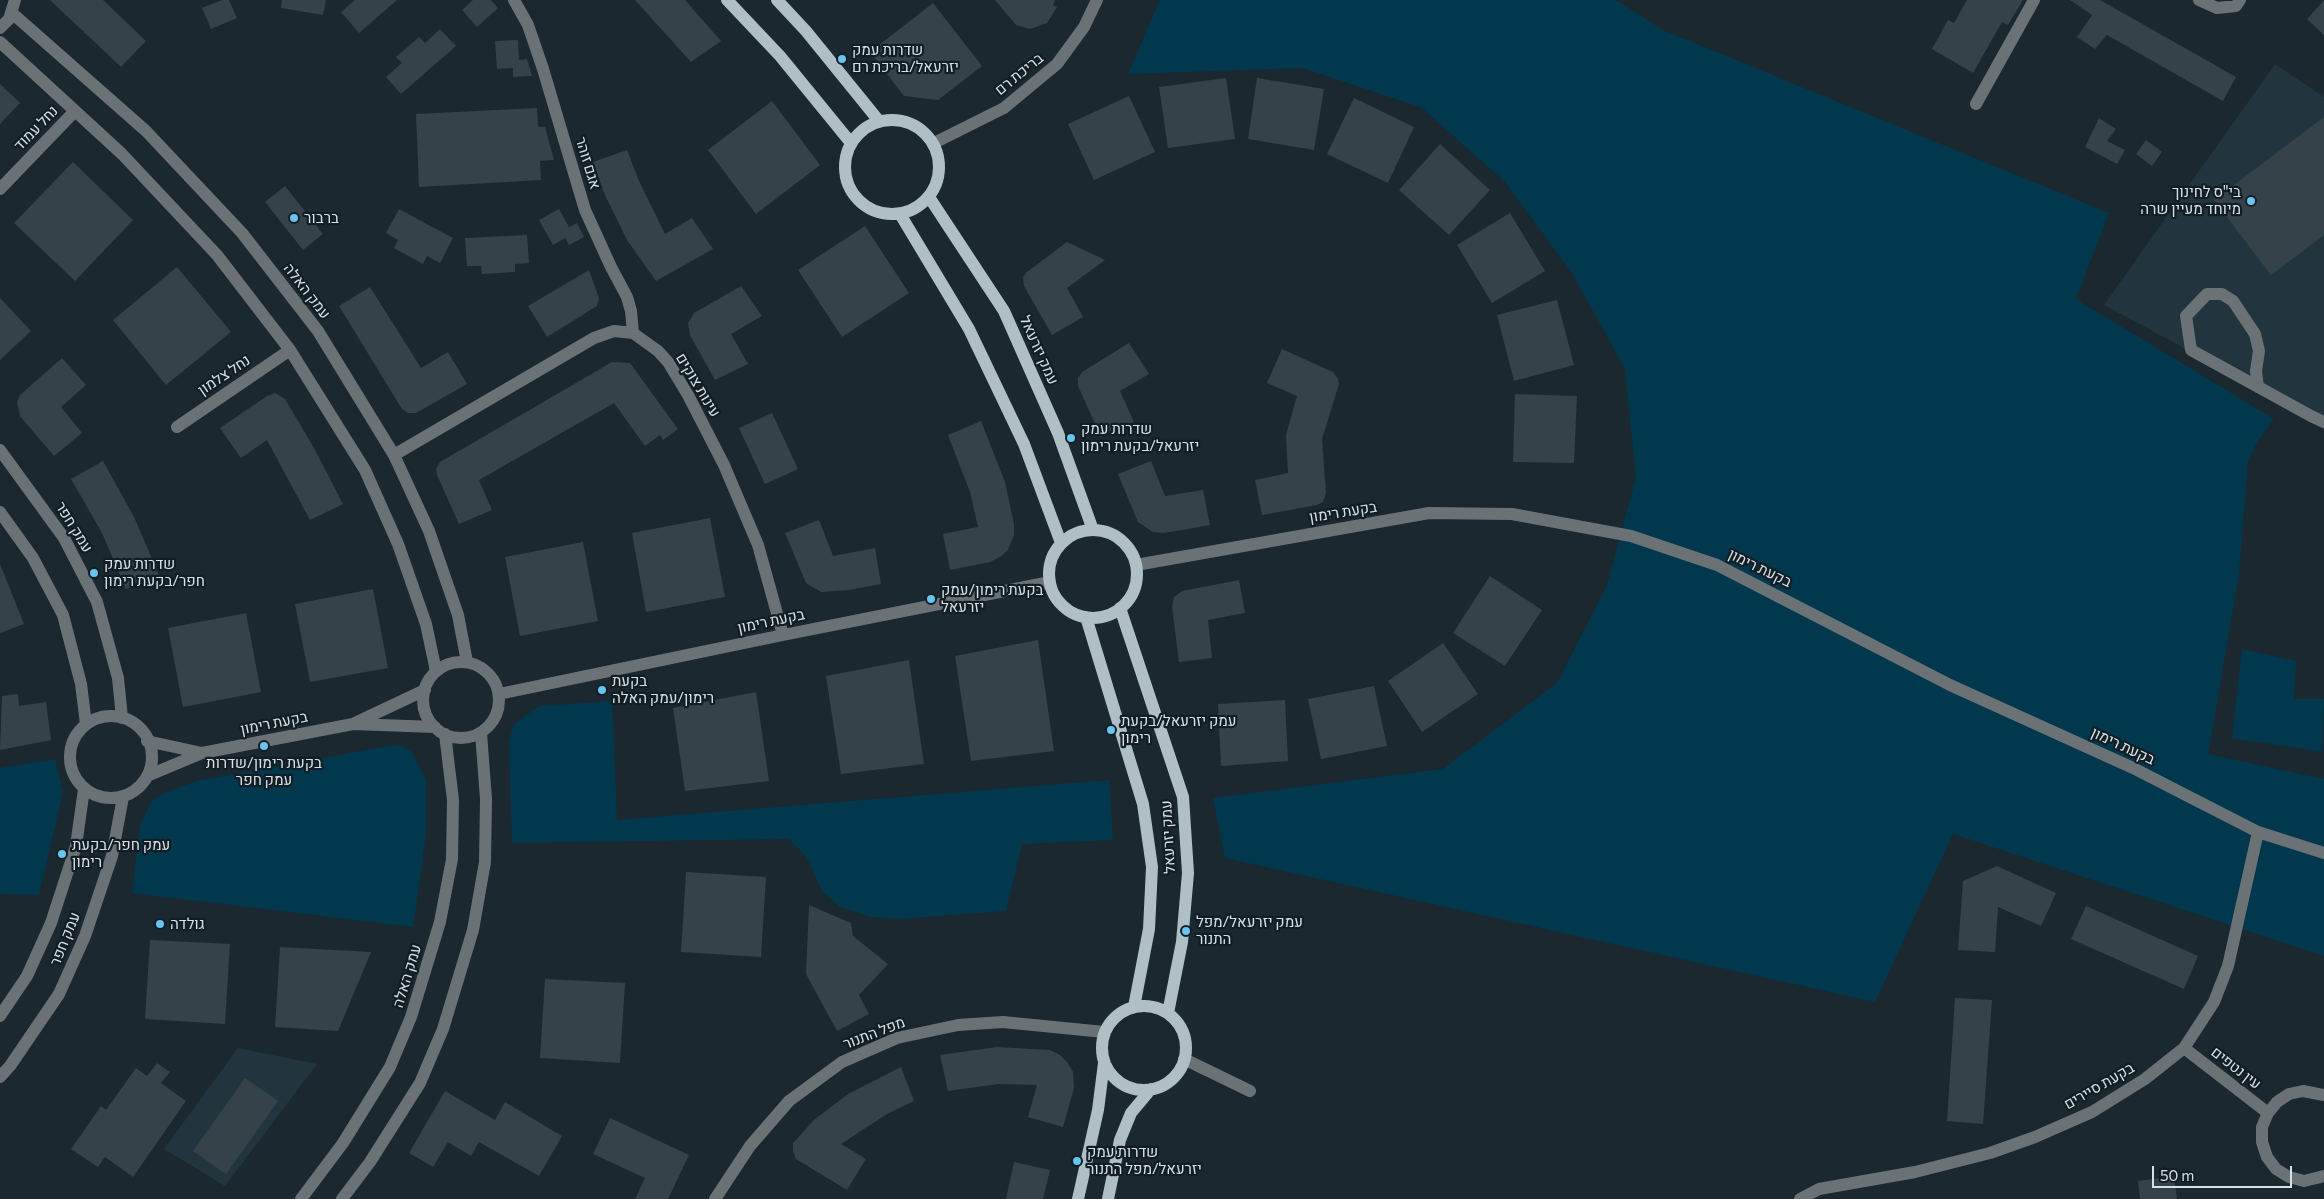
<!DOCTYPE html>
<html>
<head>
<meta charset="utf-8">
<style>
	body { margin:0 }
	#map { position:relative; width:2324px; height:1199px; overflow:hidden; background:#1b282f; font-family:Commissioner,sans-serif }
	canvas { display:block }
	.scale { position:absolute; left:2152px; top:1166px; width:140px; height:22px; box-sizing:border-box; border:2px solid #d8e0e5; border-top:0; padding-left:6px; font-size:15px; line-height:18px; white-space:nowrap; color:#d8e0e5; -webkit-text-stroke:4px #121e25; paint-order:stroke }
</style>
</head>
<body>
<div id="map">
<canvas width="2324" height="1199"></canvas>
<div class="scale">50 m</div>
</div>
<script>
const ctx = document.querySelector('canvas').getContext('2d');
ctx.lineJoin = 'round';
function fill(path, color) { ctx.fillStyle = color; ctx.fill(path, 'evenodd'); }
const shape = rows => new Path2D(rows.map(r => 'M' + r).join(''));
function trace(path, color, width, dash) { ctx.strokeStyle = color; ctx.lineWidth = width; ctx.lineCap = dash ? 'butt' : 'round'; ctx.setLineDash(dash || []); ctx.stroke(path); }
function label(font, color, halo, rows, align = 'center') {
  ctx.font = font + ' Commissioner,Heebo,sans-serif'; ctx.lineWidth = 4.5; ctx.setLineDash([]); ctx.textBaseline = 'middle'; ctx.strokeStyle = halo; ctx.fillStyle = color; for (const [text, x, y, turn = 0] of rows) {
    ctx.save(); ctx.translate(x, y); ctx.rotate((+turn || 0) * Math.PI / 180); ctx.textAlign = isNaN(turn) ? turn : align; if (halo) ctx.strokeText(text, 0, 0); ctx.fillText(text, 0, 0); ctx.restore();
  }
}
fill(shape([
	[2275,64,2324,97,2324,419,2322,422,2104,305],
	[238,1048,317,1064,225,1186,164,1149]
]), '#22353f');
fill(shape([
	[1160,0,1616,0,1663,30,2109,213,2076,299,2274,419,2255,445,2248,462,2239,574,2208,754,2324,779,2324,956,1953,834,1875,1002,1225,858,1213,798,1443,769,1557,683,1607,585,1636,477,1625,369,1572,273,1504,181,1422,108,1302,68,1128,74],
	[2242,649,2296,661,2294,699,2324,699,2322,752,2232,738],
	[612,701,617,820,1109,780,1113,840,1022,844,1006,911,898,919,872,917,840,907,822,891,806,856,789,839,512,843,509,741,514,724,539,706],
	[394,745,402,746,412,752,426,780,426,835,413,927,132,893,140,825,152,801,162,794,196,781],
	[55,759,63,792,39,895,0,894,0,768]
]), '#01384e');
fill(shape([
	[50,0,103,0,146,41,121,67],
	[222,0,229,0,237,18,211,29,202,8],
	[282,0,326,0,323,15,281,8],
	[355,0,397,0,359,33,341,12],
	[473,0,491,0,498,8,477,27,462,10],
	[635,0,685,0,721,41,691,62],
	[995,0,1055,0,1053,5,1057,7,1047,23,1030,29,1016,25],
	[1967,0,2023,0,2008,25,2002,22,1973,73,1932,49,1948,20,1954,23],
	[2070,0,2100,0,2236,77,2223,101,2107,35,2095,49,2077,37,2092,15],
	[2324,0,2324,35,2307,19],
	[933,3,982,66,938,100,904,96,870,52],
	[440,29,456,46,401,94,386,77,402,63,396,57,419,37,425,43],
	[518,40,519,60,527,59,532,76,513,77,513,68,497,69,495,41],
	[1226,78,1235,139,1168,148,1159,87],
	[1257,78,1324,89,1314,150,1248,139],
	[0,84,20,103,0,124],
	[1129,96,1155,152,1094,180,1068,124],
	[1354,98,1414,127,1388,183,1327,154],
	[772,101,820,165,756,214,708,150],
	[537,108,538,127,545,127,554,160,540,161,541,180,419,187,416,114],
	[2324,117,2324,235,2271,275,2214,200],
	[2099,118,2116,129,2107,141,2125,150,2117,164,2085,147],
	[2146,140,2162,152,2152,166,2136,154],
	[1440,144,1490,190,1449,235,1399,190],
	[627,150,639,181,665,234,692,218,713,249,656,281,627,240,605,195,593,162],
	[73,162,133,220,75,281,14,223],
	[285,186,323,234,303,250,265,202],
	[399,209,453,238,440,263,427,256,423,264,394,248,398,240,386,233],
	[559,209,569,227,577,223,584,237,569,245,565,238,553,245,539,220],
	[1510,213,1545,271,1492,303,1457,245],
	[865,226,909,293,842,337,798,270],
	[527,235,529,263,515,264,515,272,482,274,481,266,467,266,465,238],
	[1067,242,1105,260,1067,288,1083,317,1052,335,1024,286,1023,277,1027,272],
	[177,267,231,332,166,385,113,320],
	[589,270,599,298,597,306,547,337,528,306],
	[741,286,762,316,731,334,748,364,715,380,690,335,688,323,694,313],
	[370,287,421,368,448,352,467,384,416,413,408,413,402,409,339,306],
	[0,298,31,331,0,360],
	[1557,300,1574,365,1514,381,1497,315],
	[1129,343,1149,374,1120,391,1134,422,1101,437,1078,386,1078,378,1082,372],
	[1282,349,1333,372,1338,379,1339,384,1322,439,1326,493,1323,502,1317,505,1262,515,1255,480,1288,473,1286,435,1297,396,1267,383],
	[62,358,86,385,61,407,82,433,54,456,20,416,17,402,20,395],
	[612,362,630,363,678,429,663,440,660,435,645,446,614,403,479,480,492,510,459,524,437,475,436,469,440,462],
	[275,393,285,399,314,448,343,504,310,520,267,440,241,458,220,428,267,396],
	[1515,394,1577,396,1574,463,1513,462],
	[772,413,798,469,765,484,739,428],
	[981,421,1005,482,1014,524,1014,535,1008,550,1000,557,990,562,950,570,943,534,978,527,970,492,948,435],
	[103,461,134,517,159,575,126,589,102,533,71,479],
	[1151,461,1165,496,1203,490,1210,525,1164,533,1153,532,1138,522,1118,474],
	[710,518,725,597,646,612,632,533],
	[819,520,833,556,875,548,881,584,849,590,821,592,806,583,785,533],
	[583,542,598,621,520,636,505,557],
	[0,564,24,624,0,633],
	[1490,576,1542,610,1505,666,1453,633],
	[1239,580,1245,613,1208,620,1212,658,1179,662,1172,606,1174,597,1182,591],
	[373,589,388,668,310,682,295,604],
	[246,613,261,692,183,707,168,628],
	[1038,640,1054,751,971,761,955,656],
	[1443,643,1478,694,1422,732,1388,681],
	[909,660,924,764,841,774,826,676],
	[1374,686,1387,746,1321,759,1308,699],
	[756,692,769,781,685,791,673,708],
	[18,694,19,706,46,702,51,740,0,750,2,696],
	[1285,700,1288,761,1221,766,1218,704],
	[1997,866,2056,893,2041,926,1998,907,1995,952,1958,950,1963,881],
	[686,872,766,877,761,957,681,952],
	[809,905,851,923,853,936,888,964,859,995,869,1014,837,1031,806,974],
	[2086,906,2198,956,2184,989,2071,939],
	[150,940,230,944,225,1024,145,1019],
	[280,947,371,952,338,1031,275,1027],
	[545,979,625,983,620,1063,540,1058],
	[1955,998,1992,1000,1983,1124,1947,1121],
	[997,1047,1050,1050,1060,1055,1067,1062,1073,1072,1074,1088,1063,1127,1028,1117,1037,1085,998,1084,948,1091,940,1055],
	[157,1063,170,1072,161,1083,186,1101,133,1177,105,1157,98,1167,71,1149,101,1106,106,1110,136,1068,147,1076],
	[901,1067,914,1101,887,1114,841,1144,866,1159,847,1190,796,1159,793,1151,793,1143,814,1120,848,1094],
	[245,1078,278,1101,226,1174,193,1151],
	[445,1091,495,1120,505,1102,562,1136,539,1176,479,1142,471,1156,448,1142,433,1167,409,1153],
	[610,1118,689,1155,668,1199,635,1199,645,1178,593,1154],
	[1014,1162,1050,1170,1043,1199,1006,1199],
	[2174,1176,2177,1199,2140,1199,2138,1181]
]), '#35424a');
trace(shape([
	[514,0,528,25,543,69,585,210,611,267,627,297,631,311,633,333],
	[2199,0,2217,8,2236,6,2240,0],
	[12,13,146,131,242,233,318,331,394,455,429,531,458,615,467,662],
	[0,28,9,19,15,0],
	[0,42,122,154,217,255,290,350,365,470,398,544,426,624,436,671],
	[1976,104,2034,0],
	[934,143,1004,108,1057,64,1084,27,1097,0],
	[0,189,75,111],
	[2258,387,2256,371,2259,351,2255,334,2233,301,2222,294,2207,294,2186,316,2191,350,2311,416,2324,422],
	[177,427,290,350],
	[0,450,64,538,97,602,118,678,122,718],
	[394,455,594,338,614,331,633,333,658,351,668,362,688,395,724,465,758,545,783,635],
	[0,512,33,558,63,615,81,684,86,724],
	[1136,565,1429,513,1512,514,1631,536,1717,565,1950,685,2133,768,2258,832,2324,853],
	'423 700a38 38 0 1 1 76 0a38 38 0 1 1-76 0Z',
	[499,694,783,635,1050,582],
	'70 757a41 41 0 1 1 82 0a41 41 0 1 1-82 0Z',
	[355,723,425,690],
	[147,741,202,753],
	[147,776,202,753,353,724,435,727],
	[0,1016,27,976,51,923,76,846,84,789],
	[2184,1048,2268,1113],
	[1184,1059,1250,1091],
	[0,1077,10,1066,59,994,85,936,112,856,123,797],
	[2324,1095,2303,1091,2289,1094,2277,1102,2268,1113,2262,1127,2262,1142,2267,1157,2276,1169,2289,1177,2304,1181,2324,1176],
	[301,1199,343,1143,390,1067,411,1017,440,922,452,859,453,800,445,734],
	[342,1199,370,1162,420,1083,443,1029,473,930,485,862,486,799,481,733],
	[715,1199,750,1146,789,1101,842,1062,897,1038,958,1025,1003,1022,1104,1032],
	[1800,1199,1819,1189,1915,1172,1990,1153,2035,1137,2092,1112,2145,1079,2184,1048,2214,1002,2228,966,2258,832]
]), '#6b7275', 12);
trace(shape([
	[727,0,780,56,851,143],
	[777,0,806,31,879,121],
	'845 167a47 47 0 1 1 94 0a47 47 0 1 1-94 0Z',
	[929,197,1004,311,1058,433,1093,530],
	[900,214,969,329,1024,444,1061,543],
	'1049 574a44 44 0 1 1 88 0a44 44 0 1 1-88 0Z',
	[1120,608,1183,797,1188,873,1182,942,1168,1013],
	[1086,617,1143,804,1152,867,1149,929,1134,1007],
	'1102 1048a42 42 0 1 1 84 0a42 42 0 1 1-84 0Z',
	[1078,1199,1098,1110,1104,1063],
	[1108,1199,1120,1140,1131,1113,1151,1089]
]), '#b0bec6', 12);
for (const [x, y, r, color] of [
	[842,59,5,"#68c4f0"],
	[2251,201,5,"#68c4f0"],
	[294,218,5,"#68c4f0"],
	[1071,438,5,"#68c4f0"],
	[94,573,5,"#68c4f0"],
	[931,599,5,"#68c4f0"],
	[602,690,5,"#68c4f0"],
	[1111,730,5,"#68c4f0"],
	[264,746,5,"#68c4f0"],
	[62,854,5,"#68c4f0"],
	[160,924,5,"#68c4f0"],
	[1186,931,5,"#68c4f0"],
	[1077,1161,5,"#68c4f0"]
]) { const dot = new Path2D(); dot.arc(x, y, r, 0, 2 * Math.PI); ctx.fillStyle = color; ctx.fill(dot); trace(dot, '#121e25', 2); }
label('15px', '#d8e0e5', '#121e25', [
	["שדרות עמק",852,50],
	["יזרעאל/בריכת רם",852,67],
	["בי\"ס לחינוך",2241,192,"right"],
	["מיוחד מעיין שרה",2241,209,"right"],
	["ברבור",304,218],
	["שדרות עמק",1081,429],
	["יזרעאל/בקעת רימון",1081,446],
	["שדרות עמק",104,564],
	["חפר/בקעת רימון",104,581],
	["בקעת רימון/עמק",941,590],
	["יזרעאל",941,607],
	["בקעת",612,681],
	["רימון/עמק האלה",612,698],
	["עמק יזרעאל/בקעת",1121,721],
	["רימון",1121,738],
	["בקעת רימון/שדרות",264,763,"center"],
	["עמק חפר",264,780,"center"],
	["עמק חפר/בקעת",72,845],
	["רימון",72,862],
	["עמק יזרעאל/מפל",1196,922],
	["התנור",1196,939],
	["גולדה",170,924],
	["שדרות עמק",1087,1152],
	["יזרעאל/מפל התנור",1087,1169]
], 'left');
label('15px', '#d8e0e5', '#121e25', [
	["בריכת רם",1019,74,-39],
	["נחל עמוד",36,128,-46],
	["אגם זוהר",588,163,73],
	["עמק האלה",307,291,52],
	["עמק יזרעאל",1039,350,66],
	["נחל צלמון",224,375,-34],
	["עינות צוקים",698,385,59],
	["בקעת רימון",1343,512,-9],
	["עמק חפר",74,527,58],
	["בקעת רימון",1760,568,26],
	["בקעת רימון",771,621,-12],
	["בקעת רימון",274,723,-11],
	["בקעת רימון",2123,746,25],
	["עמק יזרעאל",1168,837,-93],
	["עמק חפר",65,939,-68],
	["עמק האלה",407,976,-73],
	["מפל התנור",874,1033,-21],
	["עין נטפים",2236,1068,38],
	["בקעת סיירים",2099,1086,-30]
]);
</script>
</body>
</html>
